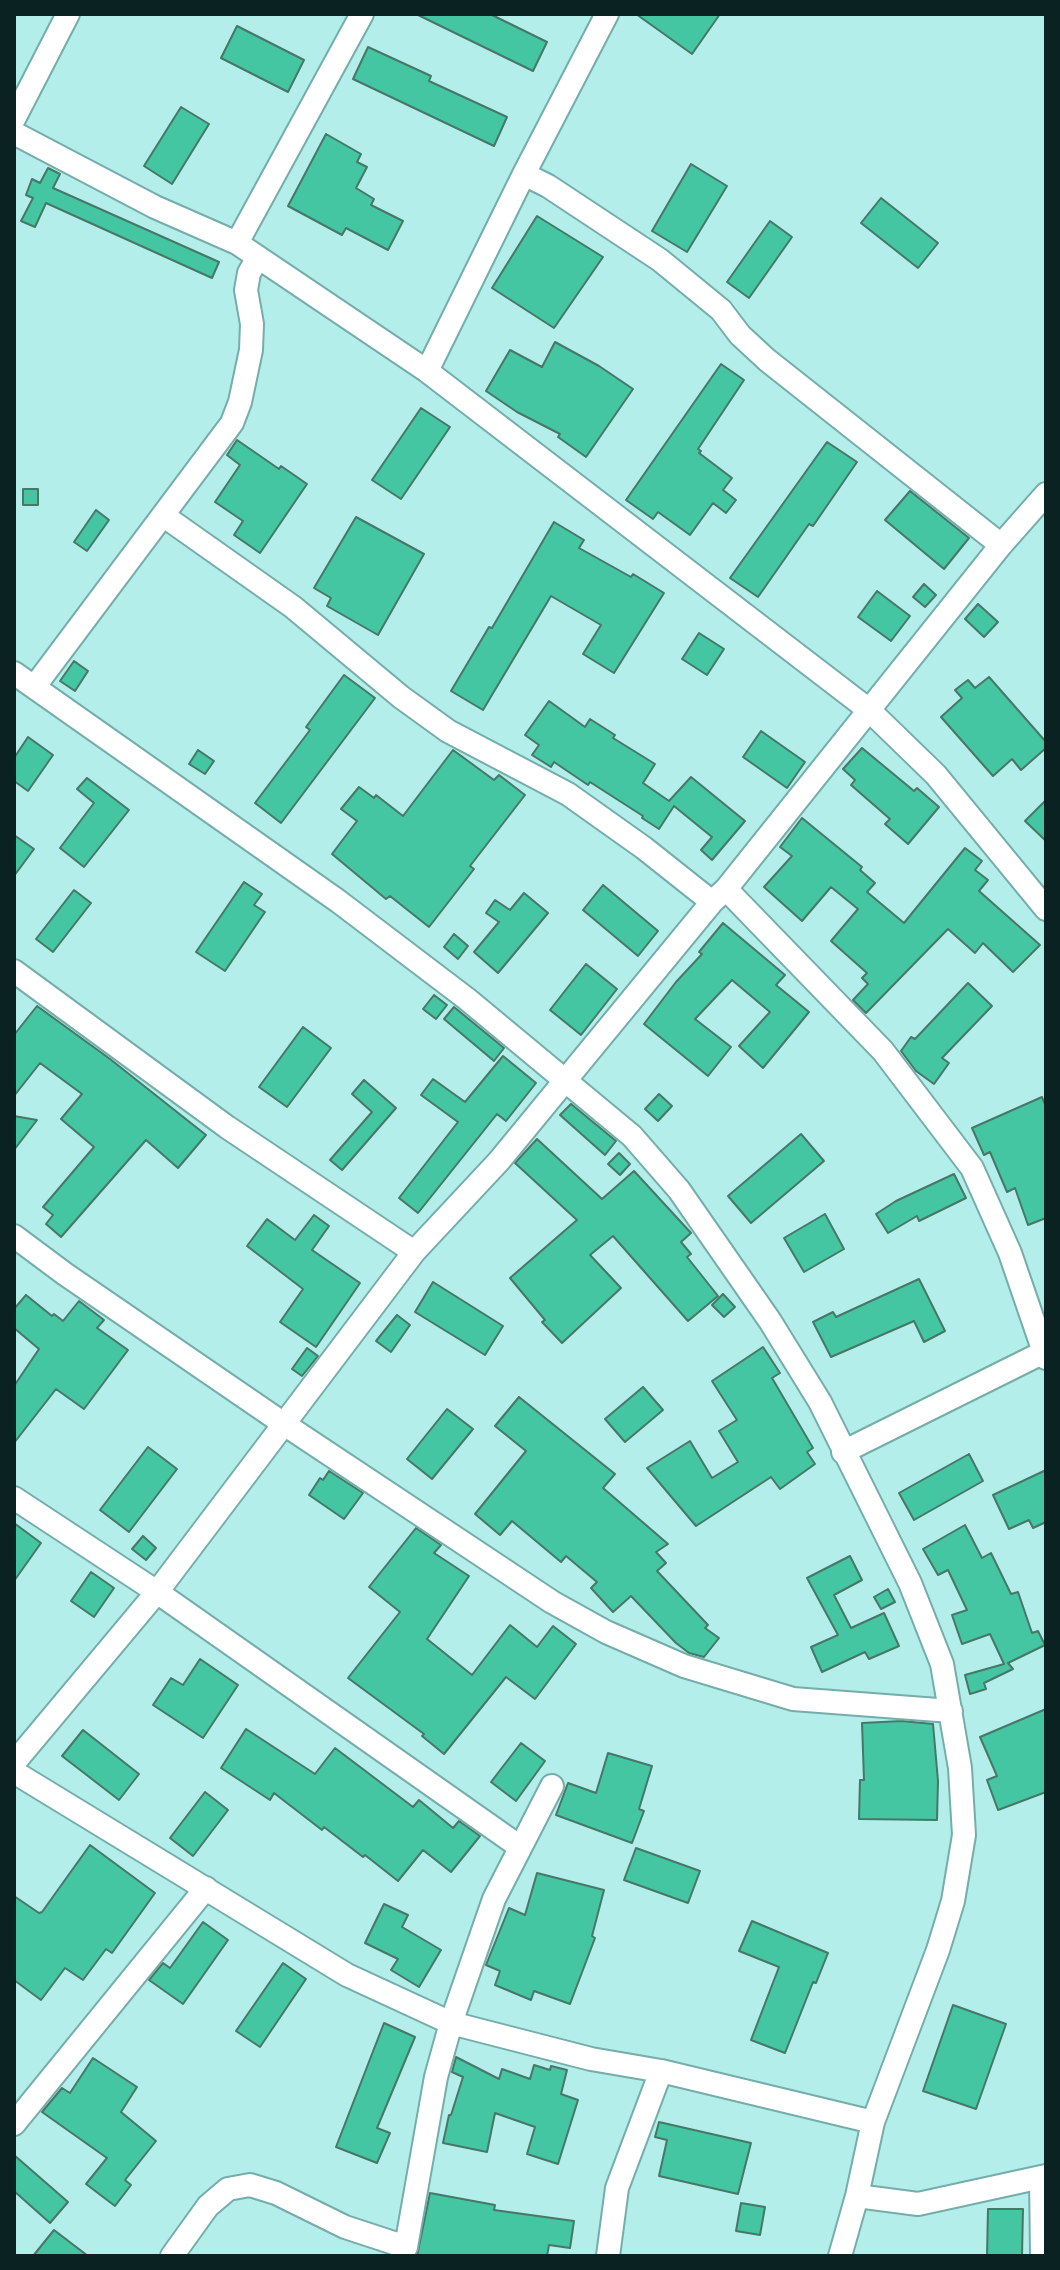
<!DOCTYPE html>
<html>
<head>
<meta charset="utf-8">
<style>
	body { margin:0 }
	#map { position:relative; width:1060px; height:2270px; overflow:hidden; background:#b3eeea; font-family:"Fira Sans Condensed",sans-serif }
	canvas { display:block }
	.frame { position:absolute; inset:0; border:16px solid #0a2221; pointer-events:none }
</style>
</head>
<body>
<div id="map">
<canvas width="1060" height="2270"></canvas>
<div class="frame"></div>
</div>
<script>
const ctx = document.querySelector('canvas').getContext('2d');
ctx.lineJoin = 'round';
function fill(path, color) { ctx.fillStyle = color; ctx.fill(path, 'evenodd'); }
const shape = rows => new Path2D(rows.map(r => 'M' + r).join(''));
function trace(path, color, width, dash) { ctx.strokeStyle = color; ctx.lineWidth = width; ctx.lineCap = dash ? 'butt' : 'round'; ctx.setLineDash(dash || []); ctx.stroke(path); }
const building = shape([
	[416,14,490,14,547,42,533,71,416,14],
	[636,14,720,14,692,54,636,14],
	[237,26,304,60,288,92,221,58,237,26],
	[368,47,431,76,429,81,507,117,494,146,353,79,368,47],
	[181,107,209,124,172,184,144,166,181,107],
	[326,134,361,154,357,162,367,167,356,188,374,199,371,205,403,221,388,250,346,228,342,235,288,206,326,134],
	[691,164,727,186,687,252,652,231,691,164],
	[48,168,60,174,53,188,219,262,212,278,46,203,35,227,21,221,33,198,26,195,32,179,40,183,48,168],
	[881,198,938,243,918,268,861,223,881,198],
	[537,216,603,257,554,328,492,288,537,216],
	[770,221,792,237,749,298,727,282,770,221],
	[555,342,599,366,633,389,586,457,558,437,560,434,517,412,486,391,510,350,542,367,555,342],
	[721,364,744,380,698,449,701,451,699,453,732,478,723,490,736,500,726,513,713,503,690,535,658,512,653,519,626,500,721,364],
	[421,408,450,427,401,499,372,480,421,408],
	[237,440,279,469,281,466,307,484,260,553,234,535,243,521,215,502,240,465,227,455,237,440],
	[827,442,857,462,813,526,809,524,758,597,730,578,827,442],
	[23,489,38,489,38,505,23,505,23,489],
	[910,491,969,538,944,569,885,520,910,491],
	[96,510,109,520,87,551,74,542,96,510],
	[356,517,424,554,378,635,327,606,331,598,314,588,356,517],
	[554,522,584,540,579,548,631,577,633,574,664,593,614,673,583,654,601,625,551,596,483,710,451,691,489,627,492,628,554,522],
	[924,584,936,595,925,607,913,597,924,584],
	[877,591,910,616,891,641,858,617,877,591],
	[978,604,998,622,984,637,965,619,978,604],
	[699,633,724,649,707,675,682,659,699,633],
	[74,661,88,671,75,691,60,681,74,661],
	[344,675,375,698,281,823,255,803,310,730,306,727,344,675],
	[989,677,1046,742,1046,748,1021,770,1012,759,993,776,941,717,962,698,955,690,968,680,975,688,989,677],
	[549,701,585,727,590,719,615,735,613,738,655,764,643,783,669,801,691,777,745,821,712,860,701,850,712,837,674,806,659,829,642,818,643,816,590,782,588,785,554,762,551,767,532,755,539,745,525,735,549,701],
	[761,731,805,762,787,788,743,757,761,731],
	[28,737,53,755,28,791,14,781,14,758,28,737],
	[862,748,914,791,917,788,939,807,908,844,885,824,890,819,851,785,855,780,843,769,862,748],
	[198,750,214,761,205,774,189,764,198,750],
	[453,750,494,780,499,775,525,795,470,866,474,869,429,927,390,896,386,899,332,854,357,821,341,809,359,787,374,798,376,795,403,816,453,750],
	[87,778,129,810,84,867,60,848,94,803,77,789,87,778],
	[1046,800,1046,841,1025,821,1046,800],
	[802,818,862,867,860,870,875,883,867,892,904,923,965,848,982,861,975,870,988,880,979,891,1040,945,1013,972,983,943,975,953,948,929,866,1013,853,1000,868,984,862,978,867,973,831,941,858,909,831,887,802,921,764,887,792,856,780,847,802,818],
	[14,835,34,849,14,876,14,835],
	[244,882,262,894,254,905,265,912,225,971,196,952,244,882],
	[603,885,658,931,638,956,583,910,603,885],
	[74,890,91,903,53,952,36,939,74,890],
	[524,893,548,913,498,973,474,952,499,922,486,913,495,900,510,910,524,893],
	[723,923,785,975,776,985,809,1012,763,1068,739,1046,770,1012,732,980,695,1019,731,1047,708,1076,644,1024,676,982,702,954,699,952,723,923],
	[454,934,468,946,458,959,444,947,454,934],
	[586,964,617,989,581,1035,550,1010,586,964],
	[968,983,992,1006,942,1058,949,1063,934,1084,916,1071,901,1051,911,1037,915,1039,968,983],
	[434,995,447,1005,436,1019,423,1009,434,995],
	[37,1006,110,1059,206,1135,178,1168,146,1140,61,1237,46,1224,53,1215,43,1207,94,1147,61,1119,82,1094,40,1063,14,1096,14,1035,37,1006],
	[454,1007,504,1048,494,1061,444,1019,454,1007],
	[303,1027,331,1048,287,1107,259,1087,303,1027],
	[503,1056,536,1083,506,1121,497,1114,418,1213,399,1198,458,1122,421,1095,433,1079,465,1102,503,1056],
	[364,1080,396,1108,342,1170,330,1160,372,1112,352,1094,364,1080],
	[659,1094,672,1106,658,1121,645,1109,659,1094],
	[1042,1097,1046,1107,1046,1218,1028,1225,1015,1188,1007,1192,990,1152,984,1155,972,1128,1042,1097],
	[571,1104,616,1141,605,1155,560,1115,571,1104],
	[14,1116,37,1120,14,1150,14,1116],
	[801,1134,824,1161,751,1223,728,1196,801,1134],
	[537,1139,602,1199,634,1171,691,1233,681,1242,691,1254,687,1257,718,1296,688,1321,613,1236,590,1255,621,1288,562,1343,542,1322,545,1320,510,1278,577,1220,515,1163,537,1139],
	[619,1153,630,1164,620,1175,608,1164,619,1153],
	[954,1174,966,1198,919,1221,917,1216,888,1233,876,1214,896,1201,954,1174],
	[825,1214,844,1249,804,1272,784,1238,825,1214],
	[314,1215,329,1226,312,1250,360,1283,316,1347,280,1322,303,1289,247,1246,267,1219,295,1240,314,1215],
	[919,1279,945,1331,924,1342,914,1321,831,1357,813,1322,833,1312,836,1317,919,1279],
	[433,1282,503,1326,485,1355,415,1312,433,1282],
	[723,1294,735,1307,724,1317,712,1305,723,1294],
	[26,1295,52,1316,54,1314,63,1321,79,1301,104,1320,97,1328,128,1350,84,1409,56,1389,14,1443,14,1386,39,1349,14,1328,14,1309,26,1295],
	[397,1315,410,1325,391,1352,376,1341,397,1315],
	[763,1347,780,1373,772,1378,813,1448,807,1452,815,1464,780,1489,771,1477,696,1526,647,1468,690,1441,712,1478,738,1462,719,1431,737,1420,712,1381,763,1347],
	[307,1348,318,1356,302,1376,292,1369,307,1348],
	[643,1387,663,1410,625,1442,605,1419,643,1387],
	[519,1397,615,1474,603,1488,668,1544,656,1552,666,1563,657,1571,708,1625,705,1628,719,1638,704,1657,689,1653,676,1643,631,1596,613,1612,591,1588,597,1582,566,1556,561,1562,512,1521,500,1535,475,1514,526,1451,495,1426,519,1397],
	[447,1409,473,1429,432,1479,407,1459,447,1409],
	[148,1447,177,1469,129,1532,100,1510,148,1447],
	[969,1454,983,1481,914,1520,899,1493,969,1454],
	[1046,1470,1046,1522,1033,1528,1029,1520,1009,1529,993,1495,1046,1470],
	[329,1471,363,1493,344,1519,309,1495,320,1478,323,1480,329,1471],
	[14,1523,41,1543,14,1581,14,1523],
	[965,1525,982,1558,991,1553,1011,1594,1018,1592,1032,1633,1038,1631,1045,1645,1008,1663,1013,1669,984,1683,986,1689,970,1694,965,1675,1004,1664,990,1634,962,1644,952,1615,967,1610,948,1570,938,1575,923,1549,965,1525],
	[416,1528,441,1545,434,1553,469,1576,427,1639,472,1675,510,1625,537,1647,553,1626,576,1644,535,1699,506,1677,444,1754,422,1736,424,1734,348,1678,400,1612,369,1587,416,1528],
	[143,1536,156,1548,146,1560,132,1549,143,1536],
	[850,1556,862,1580,834,1595,851,1628,884,1613,899,1646,869,1659,865,1652,822,1672,811,1647,838,1635,807,1578,850,1556],
	[91,1572,114,1588,94,1617,71,1601,91,1572],
	[888,1589,895,1602,881,1609,874,1597,888,1589],
	[200,1659,238,1685,203,1738,153,1705,171,1678,183,1685,200,1659],
	[1046,1709,1046,1792,998,1810,987,1780,997,1776,980,1737,1046,1709],
	[902,1721,933,1724,938,1781,937,1820,859,1819,860,1780,864,1780,862,1723,902,1721],
	[246,1729,315,1774,335,1748,413,1807,419,1800,453,1828,459,1821,480,1836,451,1872,423,1850,398,1881,365,1855,363,1857,324,1827,322,1830,274,1793,270,1800,221,1768,246,1729],
	[83,1730,139,1774,119,1800,62,1756,83,1730],
	[521,1743,545,1761,516,1801,491,1782,521,1743],
	[608,1753,652,1766,639,1809,644,1811,632,1843,556,1815,568,1783,596,1793,608,1753],
	[205,1792,228,1810,193,1856,170,1838,205,1792],
	[90,1845,155,1893,112,1953,106,1949,83,1980,65,1968,41,2000,14,1980,14,1896,39,1913,42,1912,90,1845],
	[636,1848,700,1871,688,1903,624,1880,636,1848],
	[537,1873,604,1890,592,1936,595,1938,570,2004,534,1991,531,2000,495,1985,500,1971,486,1965,509,1908,525,1915,537,1873],
	[384,1904,408,1915,402,1927,441,1950,419,1987,391,1970,398,1959,365,1943,384,1904],
	[752,1921,828,1953,816,1983,813,1982,785,2053,751,2040,779,1967,739,1951,752,1921],
	[203,1922,228,1940,183,2004,149,1980,163,1963,170,1968,203,1922],
	[283,1963,306,1979,260,2047,236,2031,283,1963],
	[953,2005,1006,2024,976,2109,923,2091,953,2005],
	[384,2023,415,2037,377,2128,390,2133,377,2163,336,2147,384,2023],
	[456,2057,499,2079,502,2069,530,2079,534,2065,550,2070,551,2066,567,2070,561,2094,578,2100,558,2164,527,2154,535,2127,495,2113,487,2152,443,2143,449,2115,451,2115,463,2077,452,2072,456,2057],
	[93,2058,137,2087,121,2112,156,2141,125,2180,131,2185,115,2206,86,2184,107,2158,42,2112,62,2088,70,2093,93,2058],
	[659,2122,751,2143,738,2194,659,2176,667,2140,655,2137,659,2122],
	[14,2155,68,2202,50,2223,14,2191,14,2155],
	[430,2193,495,2205,494,2210,574,2221,570,2248,549,2245,547,2256,417,2256,430,2193],
	[741,2203,765,2207,760,2235,736,2231,741,2203],
	[988,2209,1023,2209,1022,2256,987,2256,988,2209],
	[54,2230,88,2256,33,2256,54,2230]
]);
fill(building, '#44c6a3');
trace(building, '#467767', 2);
const street = shape([
	[14,119,68,14],
	[14,133,155,207,237,243,427,371,869,710,936,775,1046,909],
	[524,174,548,186,660,260,721,310,740,335,767,360,1001,545],
	[237,243,362,14],
	[427,371,524,174,607,14],
	[164,516,293,607,401,697,448,731,568,794,644,848,712,902],
	[14,673,338,901,467,999,632,1136,679,1190,770,1321,820,1402,910,1583,942,1664,960,1768,964,1835,953,1901,938,1950,873,2122,857,2196,840,2256],
	[35,686,232,423,240,402,251,350,252,324,246,290,249,273,257,259],
	[726,889,883,1051,972,1168,1010,1253,1046,1358],
	[14,971,227,1127,414,1252],
	[14,1236,65,1274,284,1424,552,1602,606,1632,684,1666,793,1699,951,1711],
	[843,1452,1046,1351],
	[14,1498,157,1592,520,1847],
	[14,1763,157,1592,414,1252,499,1161,712,902,726,889,1001,545,1046,494],
	[14,1772,347,1975,451,2023,591,2059,661,2071,873,2122],
	[14,2124,206,1888],
	[1041,2178,1042,2256],
	[857,2196,918,2204,1046,2176],
	[172,2256,208,2206,228,2189,250,2185,276,2193,345,2227,406,2247,436,2077,451,2023,494,1899,552,1786],
	[608,2256,617,2188,661,2071]
]);
trace(street, '#74adaa', 26);
trace(street, '#fff', 22);
</script>
</body>
</html>
